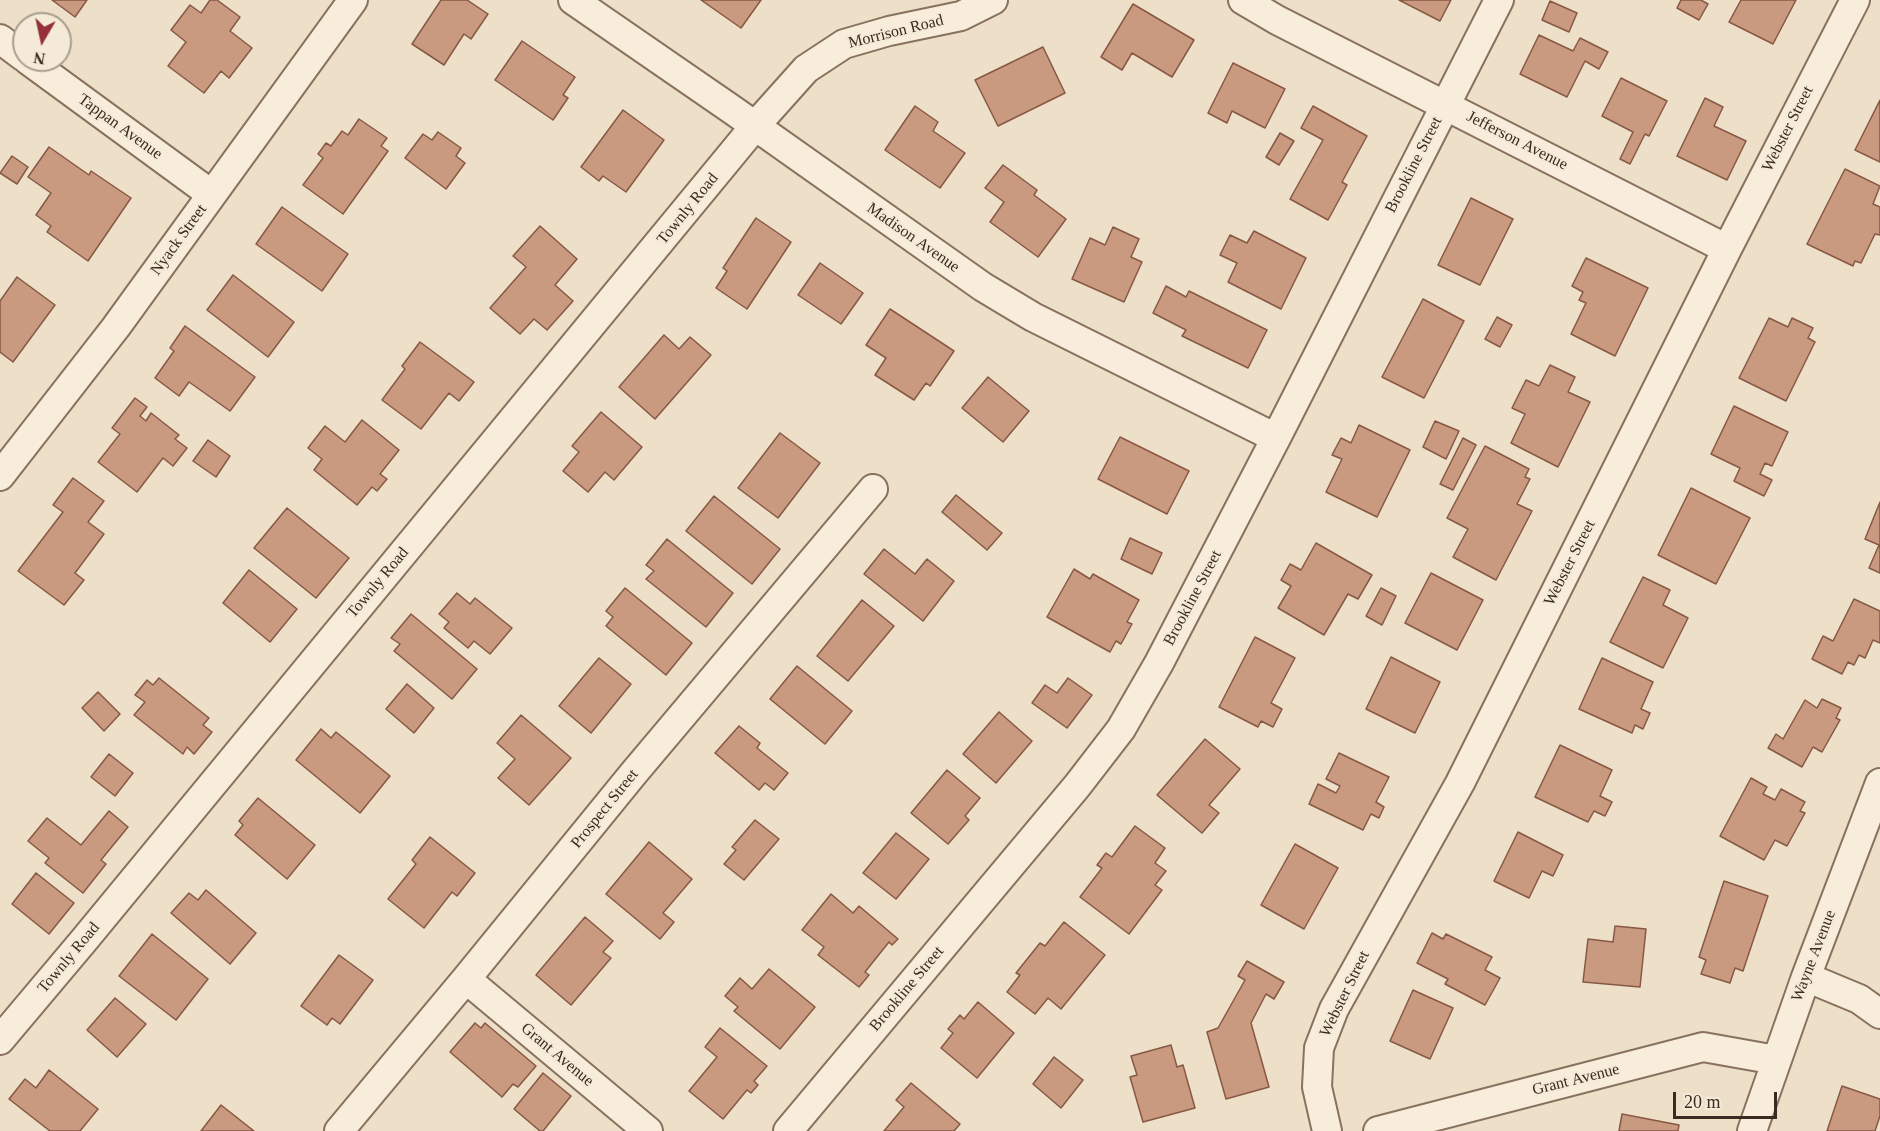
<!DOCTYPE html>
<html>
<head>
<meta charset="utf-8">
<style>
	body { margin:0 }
	#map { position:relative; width:1880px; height:1131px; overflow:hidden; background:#eddfc8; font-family:"Times New Roman",serif }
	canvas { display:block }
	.north { position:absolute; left:12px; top:12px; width:60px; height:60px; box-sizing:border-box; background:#f5ead7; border:2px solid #aa9e8e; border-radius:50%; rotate:189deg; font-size:16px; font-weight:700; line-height:24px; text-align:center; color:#392b21 }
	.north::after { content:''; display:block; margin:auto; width:21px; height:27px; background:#953039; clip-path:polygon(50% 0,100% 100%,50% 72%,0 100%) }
	.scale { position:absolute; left:1673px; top:1092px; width:104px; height:27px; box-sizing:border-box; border:3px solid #392b21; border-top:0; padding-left:8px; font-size:18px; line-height:21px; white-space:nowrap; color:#392b21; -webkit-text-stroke:4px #f5ead7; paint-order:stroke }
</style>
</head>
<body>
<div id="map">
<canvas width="1880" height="1131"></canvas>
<div class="north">N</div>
<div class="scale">20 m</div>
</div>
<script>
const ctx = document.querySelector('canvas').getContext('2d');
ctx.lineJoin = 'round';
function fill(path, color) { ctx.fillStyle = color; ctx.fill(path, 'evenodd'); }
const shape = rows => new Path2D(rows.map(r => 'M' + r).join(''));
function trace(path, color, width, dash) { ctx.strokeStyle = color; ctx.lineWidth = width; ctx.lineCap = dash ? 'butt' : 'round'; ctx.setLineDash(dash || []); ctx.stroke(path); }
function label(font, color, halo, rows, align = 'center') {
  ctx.font = font + ' "Times New Roman",serif'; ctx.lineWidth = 4.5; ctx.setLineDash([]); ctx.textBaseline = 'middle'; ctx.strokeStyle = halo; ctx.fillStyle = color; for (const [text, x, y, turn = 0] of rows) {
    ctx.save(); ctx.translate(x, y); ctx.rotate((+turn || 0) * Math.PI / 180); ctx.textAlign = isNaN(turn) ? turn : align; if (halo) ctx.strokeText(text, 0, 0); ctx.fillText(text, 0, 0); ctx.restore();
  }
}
const building = shape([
	[52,0,87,0,75,17,52,0],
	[210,0,217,0,240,17,230,31,252,48,229,78,221,71,204,93,168,66,186,42,171,30,190,5,201,13,210,0],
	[441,0,467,0,488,14,471,39,464,34,444,65,412,44,441,0],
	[701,0,761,0,741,28,701,0],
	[1399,0,1451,0,1440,21,1399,0],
	[1681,0,1701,0,1708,4,1699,20,1677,8,1681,0],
	[1741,0,1796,0,1773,44,1729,22,1741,0],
	[1550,1,1577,13,1569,32,1542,20,1550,1],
	[1133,4,1194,40,1172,77,1132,53,1122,70,1101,57,1133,4],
	[1539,35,1573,51,1580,38,1608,52,1599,69,1585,61,1567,97,1520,74,1539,35],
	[522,41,575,77,563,95,568,98,553,120,495,80,522,41],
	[1043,47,1065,93,998,126,975,80,1043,47],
	[1233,63,1285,89,1265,128,1232,111,1227,123,1208,113,1233,63],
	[1621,78,1667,101,1649,136,1645,134,1630,164,1620,159,1633,132,1602,116,1621,78],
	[1705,98,1723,107,1714,126,1746,141,1727,180,1677,156,1705,98],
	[1880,100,1880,162,1855,150,1880,100],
	[915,106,938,122,933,131,965,153,940,188,885,150,915,106],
	[1313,106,1367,136,1342,182,1347,185,1328,220,1290,199,1323,140,1301,128,1313,106],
	[623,110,664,140,626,192,603,176,599,181,581,167,623,110],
	[359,119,387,138,381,146,388,151,343,214,303,185,323,158,318,154,326,143,331,146,342,131,348,135,359,119],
	[438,132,461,148,456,156,465,163,446,189,405,158,423,134,432,140,438,132],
	[1280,133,1294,141,1279,165,1266,157,1280,133],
	[49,147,89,175,91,171,131,198,88,261,47,232,51,226,36,215,51,193,28,177,49,147],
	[12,156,28,167,17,184,0,173,12,156],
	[1003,165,1037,190,1034,195,1066,219,1038,257,990,222,1004,202,985,188,1003,165],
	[1845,169,1880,186,1873,204,1880,207,1880,235,1875,234,1861,263,1855,261,1853,266,1807,244,1845,169],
	[1471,198,1513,219,1480,285,1438,265,1471,198],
	[282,207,348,254,322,291,256,244,282,207],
	[756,218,791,242,747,309,716,288,727,271,723,268,756,218],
	[540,226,577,259,555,285,573,301,547,330,534,319,520,334,490,308,526,267,513,256,540,226],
	[1113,227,1139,239,1131,257,1142,262,1124,302,1072,279,1090,238,1105,245,1113,227],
	[1254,231,1306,258,1281,309,1228,282,1237,263,1220,255,1230,235,1247,243,1254,231],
	[1586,258,1648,288,1615,356,1571,334,1586,303,1579,300,1583,292,1572,286,1586,258],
	[820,263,863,293,841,324,798,295,820,263],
	[233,275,294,322,268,357,207,310,233,275],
	[17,277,55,305,13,362,0,352,0,301,17,277],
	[1166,286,1186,297,1189,291,1267,330,1248,368,1182,336,1186,330,1153,313,1166,286],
	[1423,299,1464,321,1424,398,1382,377,1423,299],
	[890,309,954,351,930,386,926,383,914,400,875,375,886,358,866,345,890,309],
	[1497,317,1512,325,1500,347,1485,339,1497,317],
	[1769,318,1788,327,1792,318,1813,328,1808,338,1815,342,1786,401,1739,378,1769,318],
	[185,326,255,377,230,411,189,382,179,396,155,378,174,351,170,348,185,326],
	[664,335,679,349,690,337,711,355,655,419,619,387,664,335],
	[420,342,474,382,459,401,449,393,421,429,382,400,405,369,402,366,420,342],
	[1550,365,1575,377,1568,392,1590,402,1558,467,1511,443,1525,414,1512,408,1526,380,1539,386,1550,365],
	[988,377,1029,411,1003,442,962,408,988,377],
	[135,398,147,407,140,416,146,421,151,413,179,435,175,439,187,448,173,466,163,458,137,492,98,462,120,434,112,428,135,398],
	[1734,406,1788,432,1772,466,1765,463,1760,474,1772,480,1764,496,1734,481,1740,468,1711,454,1734,406],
	[601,412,642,447,614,480,605,472,588,492,563,471,579,452,572,446,601,412],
	[362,420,399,450,380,474,387,479,377,491,372,487,357,505,314,470,322,459,308,448,325,426,345,442,362,420],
	[1435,421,1459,431,1446,459,1423,447,1435,421],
	[1359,425,1410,450,1377,517,1326,492,1342,459,1332,455,1341,438,1351,443,1359,425],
	[780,433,820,463,778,518,738,488,780,433],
	[1120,437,1189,471,1167,514,1098,479,1120,437],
	[1463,438,1476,445,1453,490,1440,484,1463,438],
	[208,440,230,456,216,477,193,461,208,440],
	[1485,446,1529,469,1525,477,1530,479,1517,504,1532,511,1496,580,1453,557,1468,529,1447,518,1485,446],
	[73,478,104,501,88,522,104,534,75,573,84,580,64,605,18,571,63,512,53,505,73,478],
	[1691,488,1750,518,1716,584,1658,555,1691,488],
	[956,495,1002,533,987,550,942,512,956,495],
	[714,496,780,549,752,584,686,531,714,496],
	[1880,502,1880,573,1869,568,1879,545,1865,539,1880,502],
	[287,508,349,558,316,598,254,548,287,508],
	[1130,538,1162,553,1152,574,1121,559,1130,538],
	[667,539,733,593,706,627,646,579,654,571,646,565,667,539],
	[1316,543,1372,575,1358,599,1348,594,1324,635,1278,608,1291,586,1281,580,1290,564,1301,570,1316,543],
	[884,549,915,574,927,559,954,581,923,621,864,574,884,549],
	[1074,569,1090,579,1093,574,1139,600,1127,622,1132,624,1121,644,1116,641,1110,652,1047,617,1074,569],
	[249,570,297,609,270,642,223,603,249,570],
	[1431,573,1483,600,1457,650,1405,623,1431,573],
	[1643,577,1670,590,1663,605,1688,618,1663,668,1610,642,1643,577],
	[625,588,692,643,666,675,606,626,613,617,606,611,625,588],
	[1381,588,1396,596,1382,625,1366,616,1381,588],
	[457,593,470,604,475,598,512,628,490,654,474,641,468,648,444,628,449,622,439,614,457,593],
	[1854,599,1880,611,1880,643,1873,640,1865,658,1859,655,1854,665,1848,662,1842,674,1812,659,1823,636,1833,641,1854,599],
	[862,600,894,626,848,681,817,656,862,600],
	[411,614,477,669,452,699,394,651,400,644,391,638,411,614],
	[1255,637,1295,658,1271,703,1282,709,1273,727,1261,721,1258,727,1219,707,1255,637],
	[1391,657,1440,682,1415,733,1366,709,1391,657],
	[599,658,631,684,591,733,559,706,599,658],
	[1602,658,1653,682,1641,709,1650,713,1643,729,1635,725,1632,733,1579,709,1602,658],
	[797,666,852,711,825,744,770,699,797,666],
	[159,678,209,718,203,725,212,732,194,754,187,747,183,754,134,715,145,702,135,695,147,680,153,685,159,678],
	[1068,678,1092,695,1067,728,1032,703,1045,685,1057,693,1068,678],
	[407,684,434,708,414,733,386,709,407,684],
	[98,692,120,714,104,731,82,708,98,692],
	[1822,699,1841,708,1836,718,1840,720,1822,752,1813,747,1802,767,1768,748,1776,734,1783,739,1805,700,1817,708,1822,699],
	[999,712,1032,741,996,783,963,754,999,712],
	[521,715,571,758,529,805,498,778,515,759,497,743,521,715],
	[739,726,760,743,757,748,788,773,774,790,765,783,759,790,715,753,739,726],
	[321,729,331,738,336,732,390,776,360,813,296,760,321,729],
	[1205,739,1240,769,1209,805,1219,813,1202,833,1157,795,1205,739],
	[1560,745,1612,770,1600,796,1612,802,1605,816,1594,811,1588,822,1535,797,1560,745],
	[1339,753,1389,777,1376,802,1384,807,1379,818,1371,814,1363,830,1309,804,1318,784,1336,793,1340,786,1326,779,1339,753],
	[109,754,133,773,115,796,91,777,109,754],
	[947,770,980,798,965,816,969,820,948,844,911,813,947,770],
	[1751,778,1767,787,1763,794,1775,800,1781,789,1805,802,1800,811,1805,813,1787,846,1775,840,1764,860,1720,836,1751,778],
	[258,798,315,845,287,879,235,835,243,825,239,821,258,798],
	[109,811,128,827,101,860,106,864,83,893,45,863,49,858,28,841,47,818,81,845,109,811],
	[755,820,779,839,744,880,724,864,736,850,732,847,755,820],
	[1135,826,1165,848,1155,863,1166,871,1155,885,1162,890,1129,934,1080,897,1102,868,1097,865,1106,853,1112,857,1135,826],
	[1518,832,1563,855,1553,876,1542,871,1529,898,1494,881,1518,832],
	[896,833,929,859,896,899,863,873,896,833],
	[430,837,475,873,457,896,452,892,424,928,388,899,416,864,412,860,430,837],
	[649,842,692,879,663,913,674,922,660,939,606,894,649,842],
	[1295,844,1338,868,1304,929,1261,905,1295,844],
	[36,873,74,903,49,934,12,904,36,873],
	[1724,881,1768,896,1743,971,1735,968,1730,983,1701,974,1706,960,1699,957,1724,881],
	[206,890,256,933,230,964,171,913,189,893,198,900,206,890],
	[831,894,853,913,859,906,898,939,892,945,889,942,865,972,869,975,859,987,818,955,824,947,802,930,831,894],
	[585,917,613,941,603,952,611,958,571,1005,536,975,585,917],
	[1064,922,1105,955,1061,1009,1048,998,1035,1014,1007,992,1020,975,1016,973,1040,943,1045,946,1064,922],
	[1615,926,1646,929,1640,987,1583,982,1588,939,1613,942,1615,926],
	[1432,933,1443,939,1446,934,1492,957,1485,970,1500,978,1485,1005,1445,984,1448,979,1417,963,1432,933],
	[152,934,208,979,176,1020,119,976,152,934],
	[339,955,373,980,340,1024,332,1018,327,1025,301,1006,339,955],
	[1247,961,1284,982,1274,999,1266,994,1251,1023,1269,1087,1226,1099,1207,1032,1218,1028,1245,980,1238,976,1247,961],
	[769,969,815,1007,780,1049,734,1011,738,1007,725,996,740,978,752,989,769,969],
	[1413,990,1453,1008,1430,1059,1390,1041,1413,990],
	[115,998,146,1024,117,1057,87,1030,115,998],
	[978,1002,1014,1033,977,1078,941,1048,953,1033,948,1029,960,1015,964,1019,978,1002],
	[475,1023,481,1028,485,1023,536,1066,518,1087,513,1084,502,1097,450,1052,475,1023],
	[720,1028,767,1066,754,1081,758,1085,751,1093,747,1090,723,1119,689,1091,717,1057,705,1047,720,1028],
	[1171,1045,1177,1067,1183,1065,1195,1108,1143,1122,1130,1077,1137,1075,1131,1056,1171,1045],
	[1054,1057,1083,1080,1061,1108,1033,1084,1054,1057],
	[49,1070,98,1109,80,1131,50,1131,9,1099,25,1079,36,1088,49,1070],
	[543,1073,571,1096,543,1131,540,1131,514,1109,543,1073],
	[911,1083,960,1124,954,1131,884,1131,904,1107,896,1100,911,1083],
	[1842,1086,1880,1099,1880,1116,1875,1131,1827,1131,1842,1086],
	[221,1105,254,1131,201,1131,221,1105],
	[1622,1114,1679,1125,1678,1131,1619,1131,1622,1114]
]);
fill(building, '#c99980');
trace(building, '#875944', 1.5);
const minor = shape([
	[573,0,734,111,983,287,1033,317,1276,438],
	[1243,0,1277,20,1727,249],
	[0,39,24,57],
	[28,60,211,194],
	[0,476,116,327,353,0],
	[1806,977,1859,999,1880,1014],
	[466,979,648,1131],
	[0,1040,85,939,755,126,806,69,844,44,889,31,961,16,993,0],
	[339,1131,466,979,633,774,873,489],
	[788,1131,1077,786,1121,729,1159,663,1276,438,1499,0],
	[1327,1131,1317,1087,1319,1048,1334,1009,1460,783,1727,249,1855,0],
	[1378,1131,1703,1047,1776,1060],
	[1752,1131,1806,977,1880,783]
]);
trace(minor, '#88715e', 32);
trace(minor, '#f8eddb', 28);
label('16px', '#392b21', '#f5ead7', [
	["Morrison Road",896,32,-14],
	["Tappan Avenue",120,127,36],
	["Webster Street",1788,129,-63],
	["Jefferson Avenue",1517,141,27],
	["Brookline Street",1414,165,-63],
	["Townly Road",688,209,-51],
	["Madison Avenue",913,238,35],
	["Nyack Street",179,240,-54],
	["Webster Street",1570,563,-63],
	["Townly Road",378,583,-50],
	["Brookline Street",1193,598,-62],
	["Prospect Street",605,809,-51],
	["Wayne Avenue",1814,956,-69],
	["Townly Road",69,958,-50],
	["Brookline Street",907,989,-50],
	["Webster Street",1345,994,-64],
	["Grant Avenue",557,1055,40],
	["Grant Avenue",1576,1080,-14]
]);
</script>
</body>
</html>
